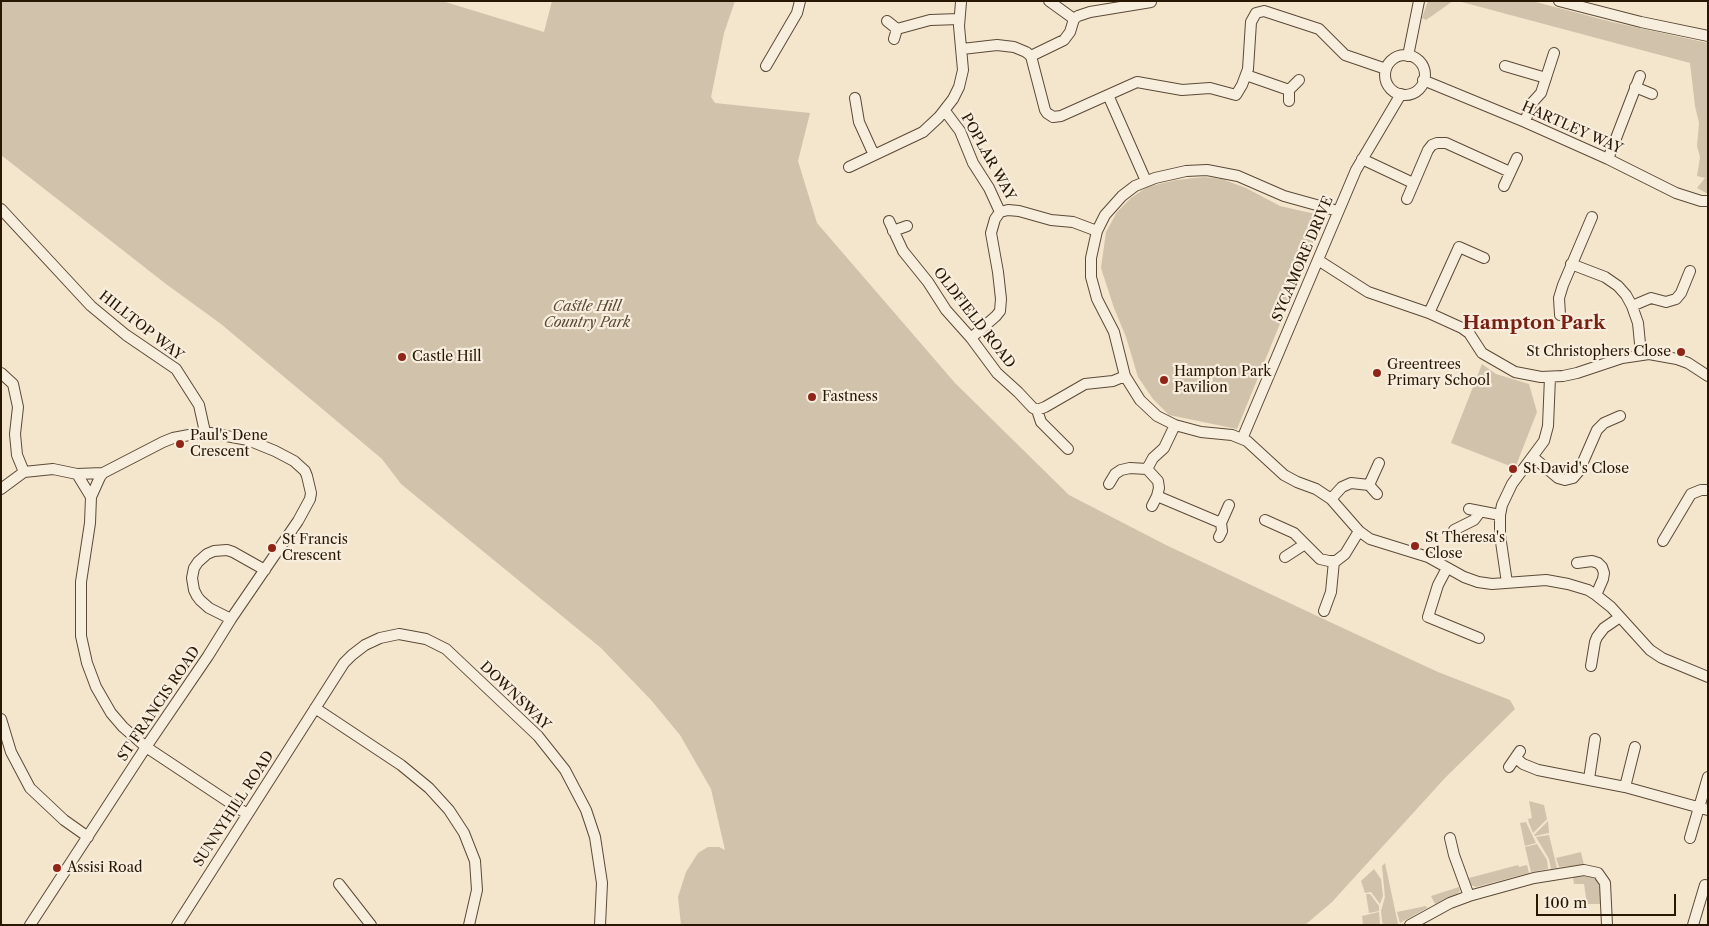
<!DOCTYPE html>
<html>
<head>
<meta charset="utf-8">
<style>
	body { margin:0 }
	#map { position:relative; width:1709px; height:926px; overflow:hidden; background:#f4e5cd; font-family:"Libre Caslon Text",serif }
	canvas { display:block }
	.frame { position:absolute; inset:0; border:2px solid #281703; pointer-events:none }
	.scale { position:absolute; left:1536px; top:894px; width:140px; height:22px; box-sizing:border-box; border:2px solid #281703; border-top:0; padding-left:6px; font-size:15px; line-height:18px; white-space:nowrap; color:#281703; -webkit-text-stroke:4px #f8eede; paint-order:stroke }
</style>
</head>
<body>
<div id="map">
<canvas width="1709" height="926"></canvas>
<div class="frame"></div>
<div class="scale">100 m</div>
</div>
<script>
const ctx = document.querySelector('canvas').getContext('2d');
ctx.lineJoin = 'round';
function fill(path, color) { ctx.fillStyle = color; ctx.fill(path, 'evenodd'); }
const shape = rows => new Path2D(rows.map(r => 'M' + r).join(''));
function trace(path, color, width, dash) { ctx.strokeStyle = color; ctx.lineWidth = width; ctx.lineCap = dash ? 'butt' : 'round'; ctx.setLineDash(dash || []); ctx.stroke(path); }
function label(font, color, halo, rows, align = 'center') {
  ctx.font = font + ' "Libre Caslon Text",serif'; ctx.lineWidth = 4.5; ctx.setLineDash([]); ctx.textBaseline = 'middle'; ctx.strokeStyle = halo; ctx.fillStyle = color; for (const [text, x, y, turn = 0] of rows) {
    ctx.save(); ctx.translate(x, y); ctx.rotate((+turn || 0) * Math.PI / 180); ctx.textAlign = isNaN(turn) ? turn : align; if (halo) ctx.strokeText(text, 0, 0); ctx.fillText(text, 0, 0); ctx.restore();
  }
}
fill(shape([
	[1,1,442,1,544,32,552,1,735,1,724,33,711,97,715,103,810,113,798,161,817,223,955,383,1069,495,1166,545,1332,623,1438,672,1510,700,1515,709,1445,778,1332,902,1305,925,681,925,678,897,686,872,698,853,708,847,719,847,725,850,711,789,680,735,651,700,601,648,401,484,382,459,221,324,166,284,1,155],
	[1428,1,1453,1,1426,20,1422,18],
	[1458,1,1532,1,1612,22,1708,43,1708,194,1697,188,1705,178,1697,176,1700,157,1697,146,1699,123,1695,106,1690,63],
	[1204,177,1222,179,1246,188,1280,206,1324,216,1237,429,1169,415,1153,399,1138,377,1126,337,1114,308,1101,268,1106,232,1117,212,1131,198,1147,187,1176,180],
	[1482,364,1496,374,1529,384,1537,412,1515,468,1451,443],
	[1529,801,1544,805,1547,819,1533,833,1529,823,1528,819,1532,818],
	[1548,821,1549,833,1535,836,1534,835],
	[1526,822,1536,843,1525,846,1520,823],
	[1549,835,1557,868,1551,869,1549,859,1536,837],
	[1537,844,1547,860,1548,869,1531,872,1525,847],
	[1581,852,1584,865,1559,867,1556,858],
	[1385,863,1398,924,1397,925,1383,925,1382,920,1381,911,1385,897,1382,866],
	[1518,865,1519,867,1527,865,1529,873,1476,887,1471,885,1469,878],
	[1374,869,1381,879,1383,896,1380,904,1371,892,1365,893,1361,881],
	[1588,876,1595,879,1600,885,1601,904,1587,904,1584,884,1574,884,1573,877],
	[1459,887,1460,891,1456,895,1435,904,1431,896],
	[1366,894,1370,894,1379,906,1379,911,1369,913],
	[1426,906,1427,908,1400,923,1397,912],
	[1379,912,1380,925,1361,925,1363,923,1362,916]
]), '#d1c2ab');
const minor = shape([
	[1049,1,1074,19],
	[1559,1,1641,22,1708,36],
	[887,21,897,29,894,39],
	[897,29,930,20,959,19],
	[962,49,997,45,1014,47,1026,52,1031,56,1032,60,1045,110,1047,113,1053,117,1061,116,1137,82,1182,90,1210,88,1236,95,1242,85,1248,69,1251,22,1256,13,1264,11,1319,29,1345,55,1386,69],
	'1385 75a20 20 0 1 1 40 0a20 20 0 1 1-40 0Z',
	[1031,56,1064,40,1070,32,1074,19,1078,16,1090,12,1151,2],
	[1408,56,1419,1],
	[766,66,797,13,800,1],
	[1505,66,1546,78],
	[1246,75,1289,90,1299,80],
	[1423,80,1525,122,1608,159,1676,193,1701,201,1708,201],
	[1635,87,1652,94],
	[1289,90,1289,101],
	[1108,95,1146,181],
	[855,98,859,122,874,155],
	[945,111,960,131,973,163,989,188,1000,212,1008,210,1019,211,1051,220,1073,222,1097,231],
	[1525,122,1531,104,1541,93,1554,53],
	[1362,159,1413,183],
	[1608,159,1640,76],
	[849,167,923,132,939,117,953,99,959,87,963,70,959,26,961,2],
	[1504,186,1517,158],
	[1407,199,1428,150,1432,145,1437,143,1446,143,1510,172],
	[1,209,91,306,126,335,176,369,199,405,205,432],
	[1338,211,1284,196,1238,176,1207,170,1186,171,1155,178,1135,186,1122,196,1105,215,1097,231,1091,258,1091,277,1097,299,1114,332,1125,376,1140,400,1157,416,1175,425,1201,432,1232,435,1247,441,1284,475,1297,482,1316,489,1331,499,1359,531,1370,539,1428,557,1464,577,1478,582,1492,584,1546,580,1568,584,1588,590,1596,595,1611,607,1650,650,1662,658,1708,677],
	[889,221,903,251,928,282,946,310,971,338,997,373,1018,392,1033,408,1037,410,1045,407,1085,384,1113,381,1125,376],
	[893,231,907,226],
	[1318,260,1368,292,1429,313,1462,328,1469,333,1482,353,1515,372,1541,377,1563,376,1577,373,1622,358,1649,354,1677,359,1688,363,1708,376],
	[1571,264,1605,277,1618,286,1626,295,1632,306,1638,323,1641,354],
	[1632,306,1651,298,1666,302,1676,299,1681,293,1690,271],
	[1429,313,1459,247,1484,258],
	[1560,315,1559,298,1563,285,1592,217],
	[971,338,996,316,1000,311,1001,299,998,272,991,233,995,219,1000,212],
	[1,373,13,384,18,407,15,434,17,455,24,472],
	[1037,410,1041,422,1068,449],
	[1242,439,1356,170,1401,94],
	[1533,457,1558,478,1565,480,1573,478,1579,471,1597,430,1604,423,1620,416],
	[1147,469,1158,481,1159,488,1157,496,1221,523],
	[77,474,91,497],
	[1109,484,1115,474,1121,470,1130,468,1147,469,1153,458,1164,448,1175,425],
	[1369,485,1379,463],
	[1,489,24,472,53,469,77,474,103,473],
	[1331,499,1342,487,1351,483,1369,485,1377,494],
	[1152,506,1157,496],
	[1469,509,1500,515],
	[1265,520,1294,533,1305,544],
	[1454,530,1474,520,1480,512],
	[1219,537,1222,531,1221,523,1229,505],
	[1663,541,1691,494,1701,490,1708,490],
	[1285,557,1305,544,1320,559,1329,561,1336,561,1345,554,1359,531],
	[1577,563,1592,561,1598,563,1602,567,1604,573,1603,579,1596,595],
	[1447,568,1438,585,1428,617,1479,638],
	[1507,583,1500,535,1500,515,1502,505,1512,484,1544,441,1548,426,1550,377],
	[1324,611,1331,592,1334,561],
	[231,619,209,608,200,600,197,596,194,590,192,578,194,568,198,562,207,554,214,551,227,550,233,552,265,570],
	[1591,666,1595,642,1597,637,1604,628,1620,617],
	[315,708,401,765,429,788,449,810,464,833,475,861,477,890,469,925],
	[1,719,11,752,30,788,64,820,88,837],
	[1516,758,1523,764,1538,770,1625,787,1708,810],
	[1509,767,1520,751],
	[1589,779,1595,739],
	[1625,787,1635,747],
	[1450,838,1454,855,1469,896],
	[1690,838,1708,777],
	[339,884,371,925],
	[30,925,146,747,208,656,231,619,298,521,310,499,311,493,307,476,305,471,294,461,275,451,248,440,205,432,173,438,163,442,103,473,100,477,91,497,90,523,81,582,81,636,87,663,96,687,111,713,123,727,146,747,247,814],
	[177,925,344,663,352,655,365,645,380,638,399,634,426,639,446,649,538,736,565,770,586,810,595,837,602,883,600,925],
	[1410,925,1450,903,1469,896,1534,878,1584,870,1598,873,1605,883,1607,925],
	[1693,925,1705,885,1708,886]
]);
trace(minor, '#5b4a36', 12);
trace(minor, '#f8eede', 10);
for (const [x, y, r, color] of [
	[1681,352,5,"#8f2418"],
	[402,357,5,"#8f2418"],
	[1377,373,5,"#8f2418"],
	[1164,380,5,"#8f2418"],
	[812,397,5,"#8f2418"],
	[180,444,5,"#8f2418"],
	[1513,469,5,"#8f2418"],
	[1415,546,5,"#8f2418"],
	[272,548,5,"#8f2418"],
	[57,868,5,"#8f2418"]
]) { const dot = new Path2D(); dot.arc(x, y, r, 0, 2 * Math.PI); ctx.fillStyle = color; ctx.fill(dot); trace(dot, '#f8eede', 2); }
label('14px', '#281703', '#f8eede', [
	["HARTLEY WAY",1572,128,24],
	["POPLAR WAY",988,157,61],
	["SYCAMORE DRIVE",1303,259,-67],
	["OLDFIELD ROAD",974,318,52],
	["HILLTOP WAY",141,326,38],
	["DOWNSWAY",515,696,44],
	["ST FRANCIS ROAD",159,704,-56],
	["SUNNYHILL ROAD",234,809,-57]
]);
label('italic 14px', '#5b4a35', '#f8eede', [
	["Castle Hill",587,307],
	["Country Park",587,323]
]);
label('14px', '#281703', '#f8eede', [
	["St Christophers Close",1671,352,"right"],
	["Castle Hill",412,357],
	["Greentrees",1387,365],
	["Primary School",1387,381],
	["Hampton Park",1174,372],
	["Pavilion",1174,388],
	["Fastness",822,397],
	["Paul's Dene",190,436],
	["Crescent",190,452],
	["St David's Close",1523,469],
	["St Theresa's",1425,538],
	["Close",1425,554],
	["St Francis",282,540],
	["Crescent",282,556],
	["Assisi Road",67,868]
], 'left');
label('bold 19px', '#7a1f14', '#f8eede', [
	["Hampton Park",1534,324]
]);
</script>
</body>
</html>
